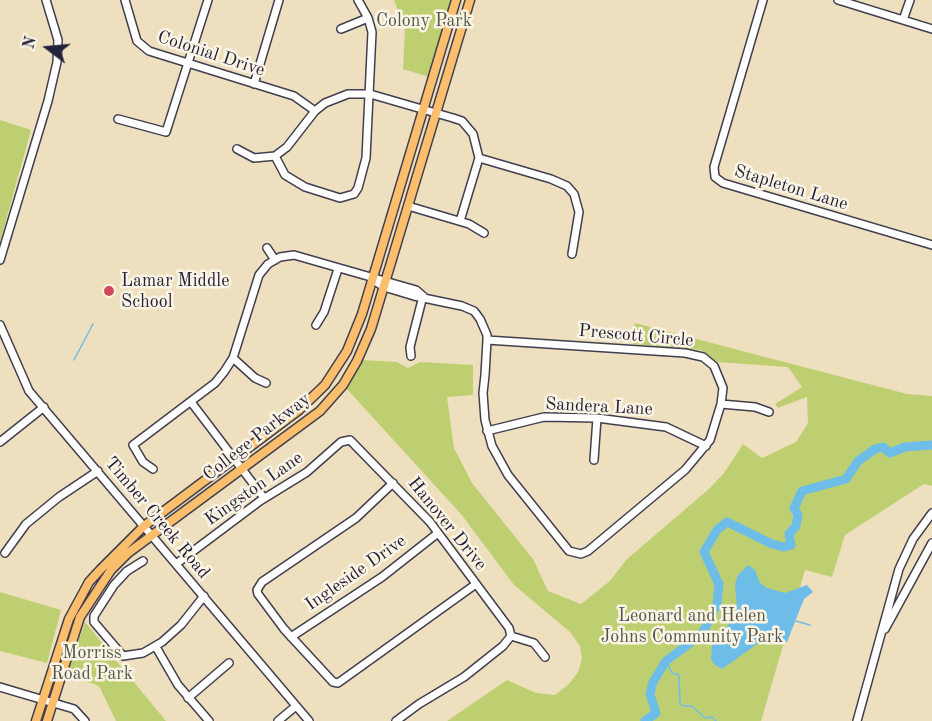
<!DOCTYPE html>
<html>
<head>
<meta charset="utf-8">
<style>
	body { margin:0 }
	#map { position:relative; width:932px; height:721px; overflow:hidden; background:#eee0be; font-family:"Old Standard TT",serif }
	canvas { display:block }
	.north { position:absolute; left:18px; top:18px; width:60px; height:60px; -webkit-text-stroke:4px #fcf5e5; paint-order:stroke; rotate:286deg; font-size:16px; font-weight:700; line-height:24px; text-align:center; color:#22223b }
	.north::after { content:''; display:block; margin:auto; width:21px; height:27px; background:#22223b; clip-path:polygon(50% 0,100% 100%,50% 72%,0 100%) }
</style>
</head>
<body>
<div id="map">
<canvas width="932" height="721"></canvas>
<div class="north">N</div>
</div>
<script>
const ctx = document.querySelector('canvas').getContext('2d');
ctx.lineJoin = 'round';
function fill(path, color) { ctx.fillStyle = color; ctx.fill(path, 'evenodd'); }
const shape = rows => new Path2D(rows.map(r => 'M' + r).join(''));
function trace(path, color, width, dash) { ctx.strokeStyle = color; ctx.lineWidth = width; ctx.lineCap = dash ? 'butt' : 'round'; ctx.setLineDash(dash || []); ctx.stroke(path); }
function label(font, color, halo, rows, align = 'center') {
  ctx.font = font + ' "Old Standard TT",serif'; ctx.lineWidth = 5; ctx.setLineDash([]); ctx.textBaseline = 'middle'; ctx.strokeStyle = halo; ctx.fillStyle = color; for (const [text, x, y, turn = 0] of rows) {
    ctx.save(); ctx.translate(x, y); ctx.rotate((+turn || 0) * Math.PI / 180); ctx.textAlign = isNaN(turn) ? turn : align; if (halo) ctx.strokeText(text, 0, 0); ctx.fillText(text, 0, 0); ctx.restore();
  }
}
fill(shape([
	[394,0,453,0,429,77,403,69,405,29],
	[0,120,31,130,0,242],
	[635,323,907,394,932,396,932,486,924,484,845,535,832,577,805,570,761,721,447,721,507,680,536,693,555,695,569,684,578,672,582,659,580,646,570,632,514,585,461,514,345,387,363,360,397,362,408,368,420,362,473,365,473,395,447,397,454,448,472,483,533,559,548,591,581,604,610,581,626,560,710,488,724,473,743,444,762,458,796,442,808,423,807,397,778,408,775,404,802,387,788,367,717,362,701,350,633,344],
	[0,592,61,610,47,663,0,651],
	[85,622,119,664,166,721,116,721,99,686,67,674]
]), '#becf72');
fill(shape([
	[748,565,755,570,760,583,767,588,785,593,807,585,813,592,804,599,787,642,760,642,722,669,715,665,711,659,712,644,734,618,737,609,735,584,738,575]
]), '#6ebde9');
trace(shape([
	[74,360,93,324],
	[796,621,810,625],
	[666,661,672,673,679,675,680,704,683,706,692,706,705,718,712,717,716,721]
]), '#6ebde9', 1.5);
trace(shape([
	[645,721,656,713,650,694,653,682,666,661,702,634,717,604,719,584,704,552,717,530,727,522,772,544,784,547,791,545,789,534,796,526,798,515,794,508,802,491,846,479,858,461,875,449,883,447,890,453,905,447,932,445]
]), '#6ebde9', 9);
const minor = shape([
	[125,0,137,41,149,51,294,96,315,111],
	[763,0,714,167,715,177,723,183,932,245],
	[838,0,932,29],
	[903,20,910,0],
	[341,29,368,18],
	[254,84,279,0],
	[118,119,166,132,208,0],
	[237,149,254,158,275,156,287,147,315,111,325,103,348,94,370,94,453,118,462,121,473,134,479,158,460,221],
	[275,156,285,175,305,187,340,198,354,194,358,188,366,158,372,32,368,18,358,0],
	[479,158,551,179,567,186,574,194,579,212,572,254],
	[408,206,469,224,484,233],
	[267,248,275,260],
	[0,260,48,101,57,62,58,40,46,0],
	[372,279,384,287,414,296,462,306,474,311,480,319,487,335,487,340,485,375,483,393,485,420,492,446,508,475,569,551,581,554,588,551,685,470,710,440,721,404,723,388,714,366,703,357,685,353,487,340],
	[0,325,29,391,309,721],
	[316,325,324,312,338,269],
	[411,356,410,347,423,296],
	[233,358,255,378,266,383],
	[191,402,264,498],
	[721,404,755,407,769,412],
	[487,431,544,417,597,418,666,427,706,446],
	[0,442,44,407],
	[594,460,597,418],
	[153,469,143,462,133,445,215,383,224,372,233,358,259,275,268,264,280,257,294,255,416,290,423,296],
	[393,483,356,518,262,582,257,590,258,594,284,629,333,682,338,683,476,584],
	[5,553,26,524,59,497,98,471],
	[143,561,127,571,114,585,94,616,94,622,123,656,143,653,162,642,181,625,204,596],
	[176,564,260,501,307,472,341,442,350,440,430,522,509,628,511,636],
	[885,629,932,543],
	[511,636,534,643,545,657],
	[291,637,382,577,438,533],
	[156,647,178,685,209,721],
	[0,687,74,709,85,721],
	[188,698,229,663],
	[278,721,296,706],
	[396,721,419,704,464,677,503,646,511,636],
	[857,721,899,569,913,539,932,513]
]);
const major = shape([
	[36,721,69,619,89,582,100,570,144,526,299,410,325,385,347,351,362,314,456,0],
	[47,721,80,617,111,570,128,553,320,411,343,385,357,361,371,329,470,0]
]);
trace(minor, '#413e4f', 10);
trace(major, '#413e4f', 11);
trace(minor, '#fff', 7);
trace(major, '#fabe6d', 8);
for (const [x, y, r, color] of [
	[109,291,6,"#d1495b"]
]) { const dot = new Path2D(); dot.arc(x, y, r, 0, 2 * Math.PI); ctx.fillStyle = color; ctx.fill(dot); trace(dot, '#fcf5e5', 2); }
label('18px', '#51564c', '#fcf5e5', [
	["Colony Park",424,21],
	["Leonard and Helen",692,616],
	["Johns Community Park",692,637],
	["Morriss",92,653],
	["Road Park",92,674]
]);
label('18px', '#22223b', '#fcf5e5', [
	["Colonial Drive",211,54,18],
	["Stapleton Lane",791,188,17],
	["Prescott Circle",636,336,5],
	["Sandera Lane",599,407,3],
	["College Parkway",257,437,-38],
	["Kingston Lane",254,489,-35],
	["Timber Creek Road",157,518,50],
	["Hanover Drive",447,524,51],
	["Ingleside Drive",356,573,-35]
]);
label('18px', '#22223b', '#fcf5e5', [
	["Lamar Middle",121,281],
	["School",121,302]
], 'left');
</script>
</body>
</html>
